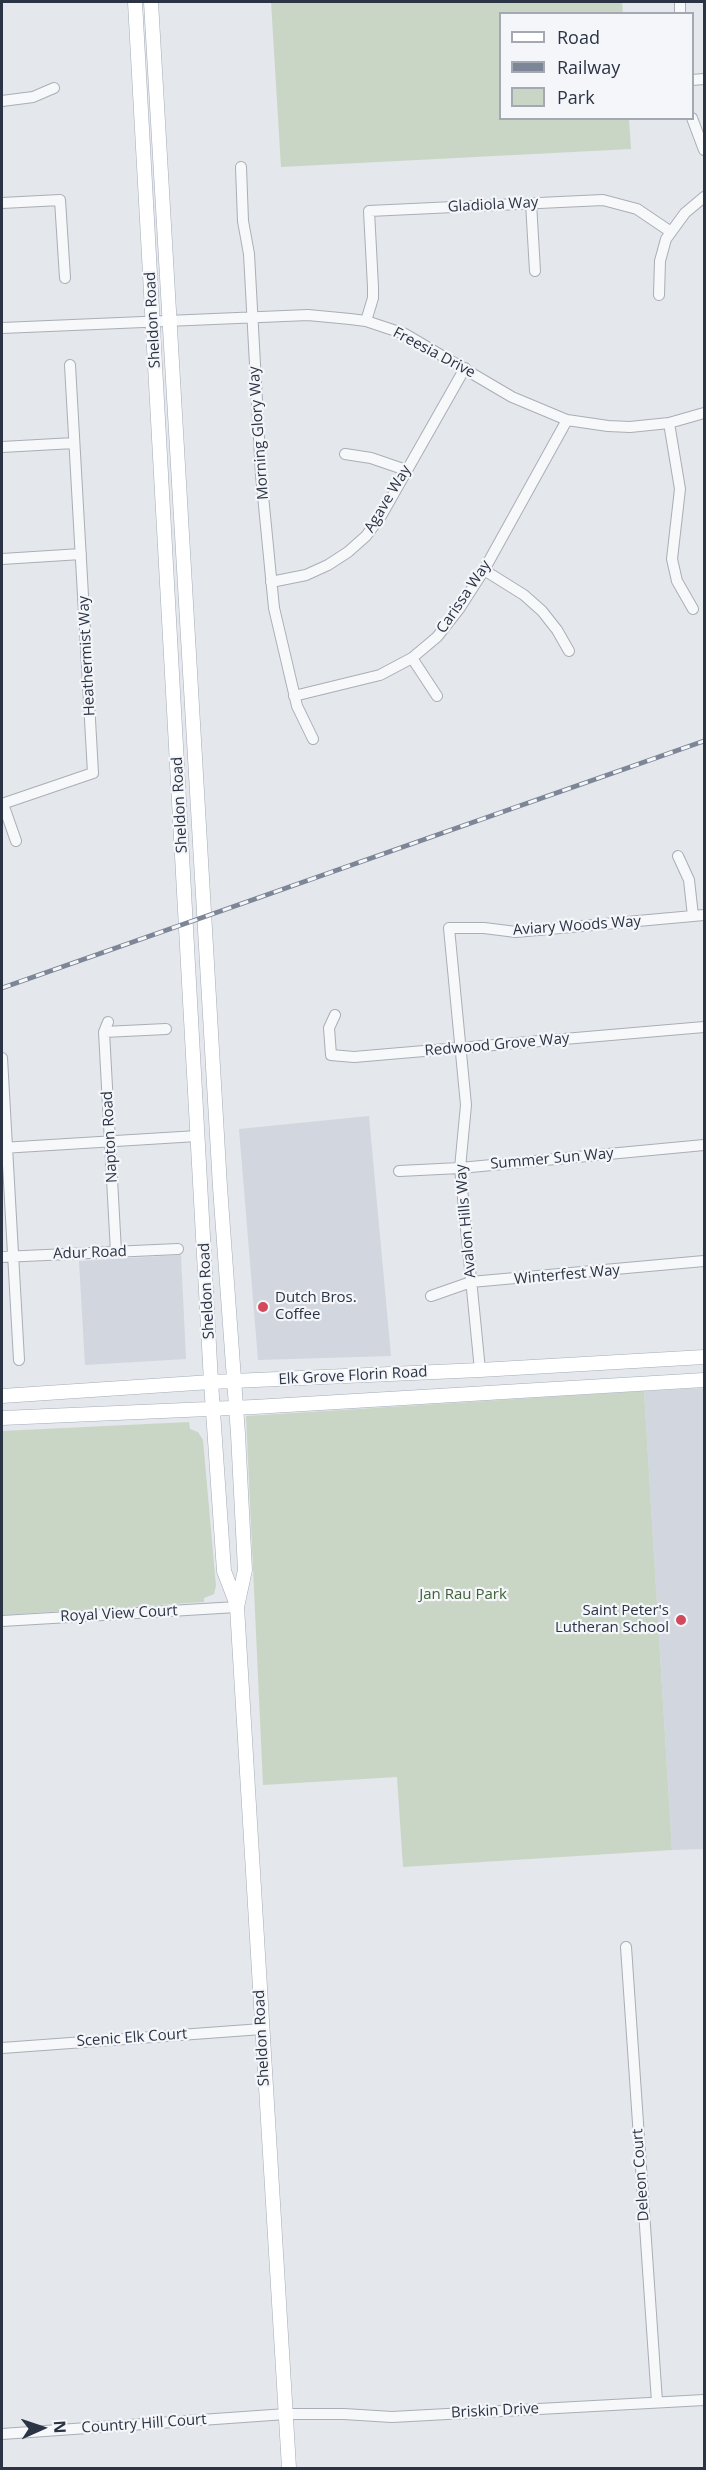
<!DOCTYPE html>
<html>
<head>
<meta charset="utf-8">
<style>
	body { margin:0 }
	#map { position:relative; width:706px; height:2470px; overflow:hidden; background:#e4e7ec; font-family:"Open Sans",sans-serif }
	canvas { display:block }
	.frame { position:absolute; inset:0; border:3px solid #2b3445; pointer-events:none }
	.legend { position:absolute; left:499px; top:12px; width:195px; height:108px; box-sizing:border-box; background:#f4f6f9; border:2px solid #a4a8b1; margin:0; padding:8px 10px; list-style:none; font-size:18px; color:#2b3445 }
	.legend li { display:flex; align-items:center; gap:12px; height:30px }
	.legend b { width:30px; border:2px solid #a4a8b1 }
	.north { position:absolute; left:12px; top:2398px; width:60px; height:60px; -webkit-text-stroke:4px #f4f6f9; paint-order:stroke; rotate:87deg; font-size:16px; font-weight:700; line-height:24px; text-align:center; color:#2b3445 }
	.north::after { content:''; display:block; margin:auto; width:21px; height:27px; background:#2b3445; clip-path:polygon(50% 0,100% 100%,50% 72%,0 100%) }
</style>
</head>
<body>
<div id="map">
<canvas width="706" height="2470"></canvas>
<div class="frame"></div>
<ul class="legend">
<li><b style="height:8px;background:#fff"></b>Road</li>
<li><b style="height:8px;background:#7d8696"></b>Railway</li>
<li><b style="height:16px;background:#c9d6c5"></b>Park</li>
</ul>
<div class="north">N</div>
</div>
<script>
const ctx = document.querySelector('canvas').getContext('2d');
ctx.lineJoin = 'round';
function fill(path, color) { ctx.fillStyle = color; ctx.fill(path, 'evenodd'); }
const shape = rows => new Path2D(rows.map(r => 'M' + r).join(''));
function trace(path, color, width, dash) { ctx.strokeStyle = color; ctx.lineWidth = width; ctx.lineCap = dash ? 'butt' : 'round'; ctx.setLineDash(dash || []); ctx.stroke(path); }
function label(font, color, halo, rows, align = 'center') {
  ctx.font = font + ' "Open Sans",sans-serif'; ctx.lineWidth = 4.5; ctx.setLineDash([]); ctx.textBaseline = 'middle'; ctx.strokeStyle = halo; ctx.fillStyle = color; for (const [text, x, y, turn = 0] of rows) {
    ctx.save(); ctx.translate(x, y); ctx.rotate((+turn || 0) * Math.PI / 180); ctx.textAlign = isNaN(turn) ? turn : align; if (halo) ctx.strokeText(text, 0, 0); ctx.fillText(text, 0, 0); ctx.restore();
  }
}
fill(shape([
	[369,1116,391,1356,258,1360,239,1129],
	[181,1255,186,1359,85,1365,79,1261],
	[704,1388,704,1849,672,1850,644,1391]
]), '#d2d6de');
fill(shape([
	[271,2,622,2,623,13,500,14,500,118,629,119,631,149,281,167],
	[644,1391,672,1850,403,1867,397,1777,263,1785,246,1416],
	[189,1422,190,1429,198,1432,203,1440,216,1586,214,1594,204,1598,204,1602,2,1615,2,1431]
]), '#c9d6c5');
const minor = shape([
	[680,2,680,14],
	[692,80,704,79],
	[2,101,33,97,54,88],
	[692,118,704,150],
	[241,167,243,221,249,254,261,475,274,608,297,706,313,739],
	[2,203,60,200,65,278],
	[531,203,535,271],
	[659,295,660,261,666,239,685,213,704,197],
	[366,321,373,298,373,287,369,211,603,200,637,209,671,232],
	[2,328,308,315,350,319,366,321,405,334,512,397,567,420,608,426,630,427,669,423,704,413],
	[669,423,680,489,672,559,677,581,693,609],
	[2,447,74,443],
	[345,454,371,458,406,470],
	[2,559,81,554],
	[484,570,524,595,542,611,557,630,569,651],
	[271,582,306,575,328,565,348,552,366,536,381,516,465,368],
	[412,658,437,696],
	[294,696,380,675,412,658,437,637,459,609,484,570,567,420],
	[2,804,93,773,70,365],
	[3,804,16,841],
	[678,856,689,880,693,916],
	[335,1015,329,1028,331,1055,354,1057,704,1027],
	[108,1022,104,1032,116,1252],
	[104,1032,166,1029],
	[2,1058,19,1360],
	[2,1148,197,1136],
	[399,1171,460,1168,704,1145],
	[2,1257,178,1249],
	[431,1296,471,1282,704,1261],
	[480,1370,460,1168,466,1105,449,928,484,928,516,932,704,915],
	[2,1621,237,1607],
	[626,1947,657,2402],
	[2,2048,262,2029],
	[2,2434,286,2414,344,2414,392,2417,704,2400]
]);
const major = shape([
	[135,2,211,1382,224,1571,237,1605],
	[151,2,220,1187,238,1434,245,1570,237,1607,289,2468],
	[2,1396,211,1382,480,1370,704,1357],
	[2,1418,254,1407,704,1380]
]);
trace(minor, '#a9aeb7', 12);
trace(major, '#a3abb8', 15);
trace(minor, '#f7f8fa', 10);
trace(major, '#fff', 14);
const rail = shape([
	[2,988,704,741]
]);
trace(rail, '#7d8696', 5);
trace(rail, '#f4f6f9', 3, [9]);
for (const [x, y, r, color] of [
	[263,1307,6,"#d1495b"],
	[681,1620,6,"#d1495b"]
]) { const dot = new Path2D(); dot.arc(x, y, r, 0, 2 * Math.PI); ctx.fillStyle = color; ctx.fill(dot); trace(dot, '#f4f6f9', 2); }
label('15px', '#2b3445', '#f4f6f9', [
	["Gladiola Way",493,205,-3],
	["Sheldon Road",153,320,-93],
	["Freesia Drive",434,353,28],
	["Morning Glory Way",259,433,-94],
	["Agave Way",388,499,-59],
	["Carissa Way",464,597,-56],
	["Heathermist Way",87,656,-93],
	["Sheldon Road",180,805,-93],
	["Aviary Woods Way",577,926,-4],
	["Redwood Grove Way",497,1045,-5],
	["Napton Road",110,1137,-93],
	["Summer Sun Way",552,1159,-5],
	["Avalon Hills Way",466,1221,-95],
	["Adur Road",90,1253,-2],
	["Winterfest Way",567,1275,-5],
	["Sheldon Road",207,1291,-93],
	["Elk Grove Florin Road",353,1376,-3],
	["Royal View Court",119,1614,-3],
	["Scenic Elk Court",132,2038,-4],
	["Sheldon Road",262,2038,-93],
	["Deleon Court",641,2175,-94],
	["Briskin Drive",495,2411,-3],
	["Country Hill Court",144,2424,-4]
]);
label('15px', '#2b3445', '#f4f6f9', [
	["Dutch Bros.",275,1298],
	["Coffee",275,1315],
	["Saint Peter's",669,1611,"right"],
	["Lutheran School",669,1628,"right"]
], 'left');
label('15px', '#3f6138', '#f4f6f9', [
	["Jan Rau Park",463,1595]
]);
</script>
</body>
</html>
